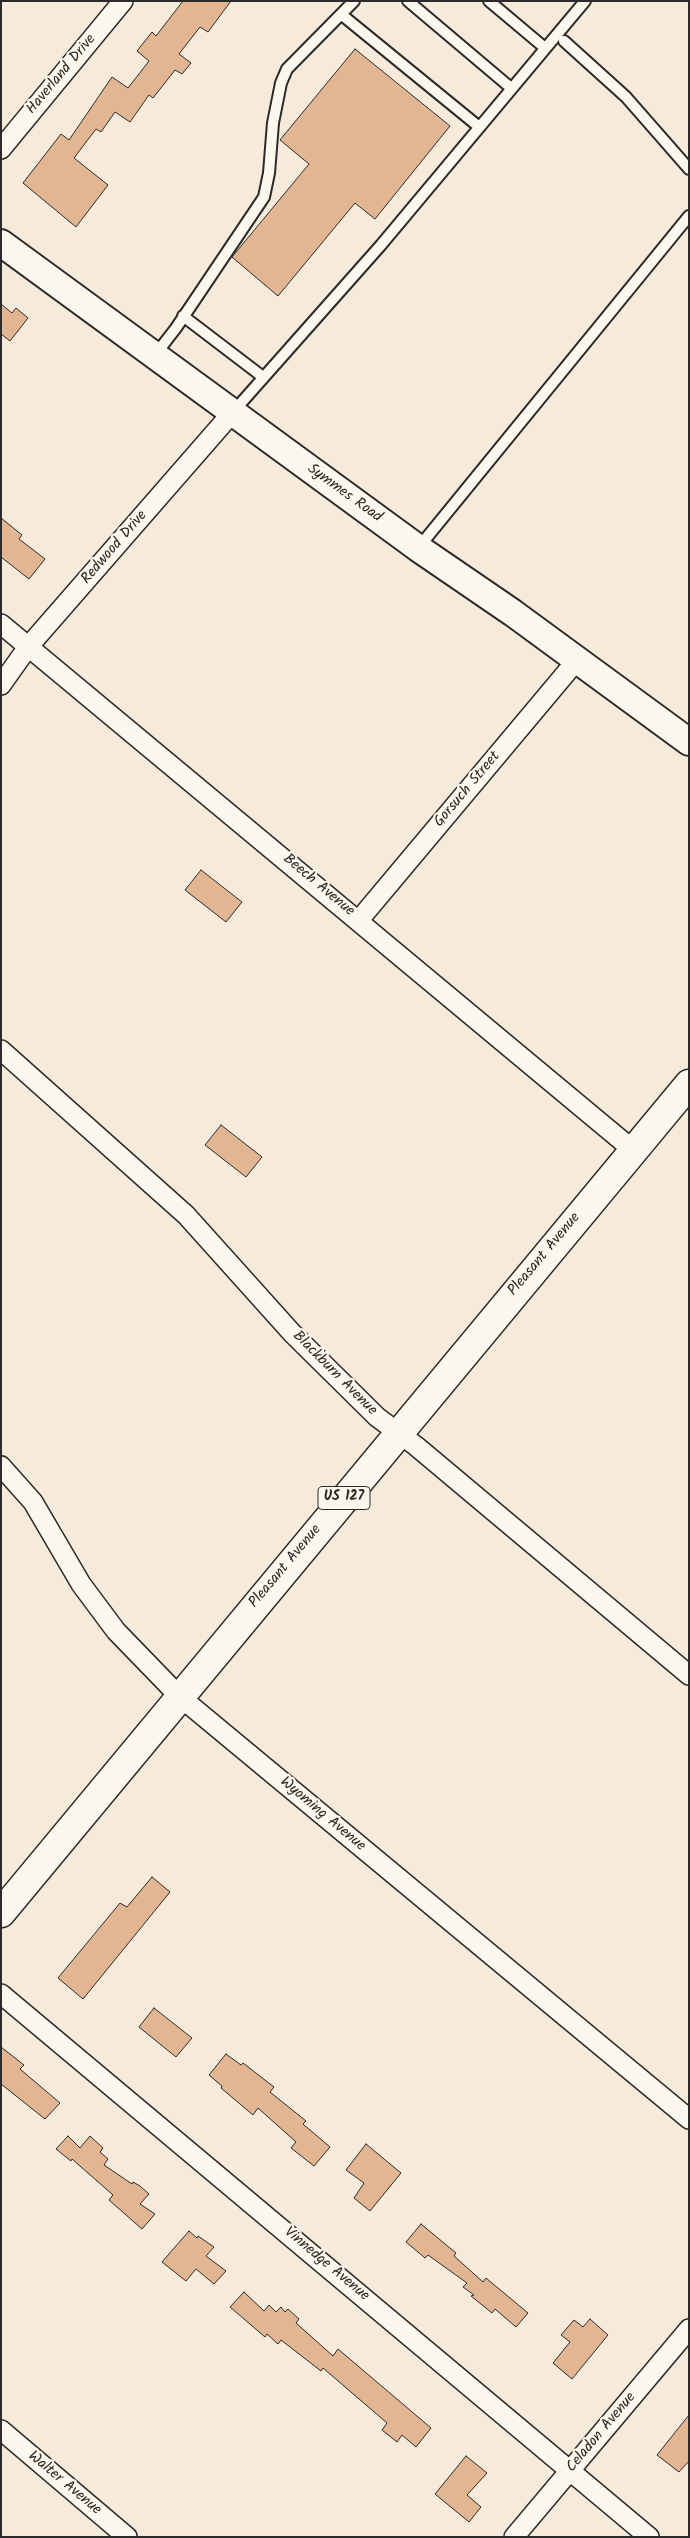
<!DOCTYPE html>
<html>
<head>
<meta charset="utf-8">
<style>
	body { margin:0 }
	#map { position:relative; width:690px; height:2538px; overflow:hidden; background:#f6eada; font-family:Kalam,sans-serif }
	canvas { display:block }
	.frame { position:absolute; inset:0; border:2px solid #2b2b2b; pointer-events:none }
</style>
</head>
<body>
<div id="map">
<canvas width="690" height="2538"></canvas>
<div class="frame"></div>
</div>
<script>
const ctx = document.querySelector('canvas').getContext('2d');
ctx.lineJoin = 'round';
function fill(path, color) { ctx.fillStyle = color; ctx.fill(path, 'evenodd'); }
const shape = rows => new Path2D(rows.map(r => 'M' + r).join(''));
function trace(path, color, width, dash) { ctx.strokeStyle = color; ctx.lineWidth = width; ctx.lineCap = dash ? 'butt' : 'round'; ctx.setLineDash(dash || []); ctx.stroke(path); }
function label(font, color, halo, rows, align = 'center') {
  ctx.font = font + ' Kalam,sans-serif'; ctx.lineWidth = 4.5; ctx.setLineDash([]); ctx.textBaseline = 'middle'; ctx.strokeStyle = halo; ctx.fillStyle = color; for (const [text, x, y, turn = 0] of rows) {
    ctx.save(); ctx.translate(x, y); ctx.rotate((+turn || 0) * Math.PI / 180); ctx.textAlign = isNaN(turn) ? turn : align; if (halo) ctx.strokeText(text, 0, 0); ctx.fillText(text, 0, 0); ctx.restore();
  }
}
const building = shape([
	[183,1,231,1,208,32,200,27,179,54,191,63,182,74,175,70,153,98,149,95,130,122,115,112,101,132,96,129,74,158,108,185,76,227,23,183,61,134,69,140,112,77,128,88,149,61,137,51,152,32,156,36,183,1],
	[355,49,450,126,375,219,355,203,278,296,232,257,309,164,280,140,355,49],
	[1,304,12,313,16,308,28,318,10,341,1,334,1,304],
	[1,518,22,535,19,539,45,559,29,579,1,557,1,518],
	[201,870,242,902,226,922,185,890,201,870],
	[221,1125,262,1157,246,1177,205,1145,221,1125],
	[152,1877,170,1892,83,1999,58,1978,120,1903,127,1907,152,1877],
	[154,2008,192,2038,176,2057,139,2027,154,2008],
	[1,2047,24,2065,20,2069,60,2103,45,2119,1,2084,1,2047],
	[226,2054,241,2065,243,2063,274,2087,270,2092,306,2121,303,2124,330,2147,314,2166,291,2148,296,2142,258,2108,253,2115,221,2088,222,2086,209,2075,226,2054],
	[68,2136,80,2148,90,2136,103,2148,100,2152,108,2159,104,2165,132,2184,133,2182,140,2186,149,2194,140,2204,155,2214,142,2229,109,2200,113,2195,72,2159,71,2161,56,2149,68,2136],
	[366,2144,401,2173,370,2211,354,2198,364,2183,346,2170,366,2144],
	[421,2224,456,2253,454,2256,483,2282,486,2278,528,2313,516,2327,495,2309,492,2313,471,2296,474,2295,463,2287,467,2283,428,2255,425,2258,406,2242,421,2224],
	[189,2231,197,2238,198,2236,214,2247,206,2256,226,2271,214,2284,196,2269,186,2281,162,2262,189,2231],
	[244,2292,264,2311,269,2305,276,2312,281,2307,285,2312,288,2309,299,2319,296,2323,333,2356,338,2349,431,2428,416,2447,402,2435,397,2442,382,2430,387,2423,323,2368,321,2371,281,2340,278,2344,267,2334,265,2337,230,2307,244,2292],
	[590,2319,608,2335,572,2379,553,2363,570,2342,561,2335,574,2320,583,2327,590,2319],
	[689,2415,689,2461,679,2472,657,2455,689,2415],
	[466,2456,487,2473,467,2495,481,2507,469,2522,435,2494,466,2456]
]);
fill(building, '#e3b693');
trace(building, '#2b2b2b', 1);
const lane = shape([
	[408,1,511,88],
	[489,1,545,48],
	[342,15,478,126],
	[564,41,626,97,689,169],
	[183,316,263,377],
	[155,355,176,328,264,197,269,173,273,123,281,83,287,69,354,1],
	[233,412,381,245,585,1],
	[419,547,689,216]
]);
const street = shape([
	[1,149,123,1],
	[1,624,633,1150],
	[1,685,28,647,232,413],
	[359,920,577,660],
	[1,1050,186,1215,292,1333,377,1417,416,1446,689,1675],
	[1,1466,33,1502,81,1584,116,1631,179,1696,689,2119],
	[1,1994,649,2537],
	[1,2430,127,2537],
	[514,2537,689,2329]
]);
const secondary = shape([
	[1,243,418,548,513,613,689,742]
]);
const primary = shape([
	[1,1913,689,1084]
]);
trace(lane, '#2b2b2b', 14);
trace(street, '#2b2b2b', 22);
trace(secondary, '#2b2b2b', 30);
trace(primary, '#2b2b2b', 31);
trace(lane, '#fbf7ec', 10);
trace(street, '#fbf7ec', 19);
trace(secondary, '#fbf7ec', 26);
trace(primary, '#fbf7ec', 28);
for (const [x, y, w] of [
	[344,1498,52]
]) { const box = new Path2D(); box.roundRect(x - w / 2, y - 11.5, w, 23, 4); ctx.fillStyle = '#fbf7ec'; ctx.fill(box); trace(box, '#2b2b2b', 1); }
label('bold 14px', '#2b2b2b', null, [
	["US 127",344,1498]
]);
label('15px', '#2b2b2b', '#fbf7ec', [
	["Haverland Drive",62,75,-50],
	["Symmes Road",344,494,36],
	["Redwood Drive",115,548,-49],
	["Gorsuch Street",468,790,-50],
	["Beech Avenue",318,886,40],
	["Pleasant Avenue",545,1255,-50],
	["Blackburn Avenue",334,1374,45],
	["Pleasant Avenue",286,1567,-50],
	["Wyoming Avenue",322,1815,40],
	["Vinnedge Avenue",326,2265,40],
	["Celadon Avenue",602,2433,-50],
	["Walter Avenue",64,2484,40]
]);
</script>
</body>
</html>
